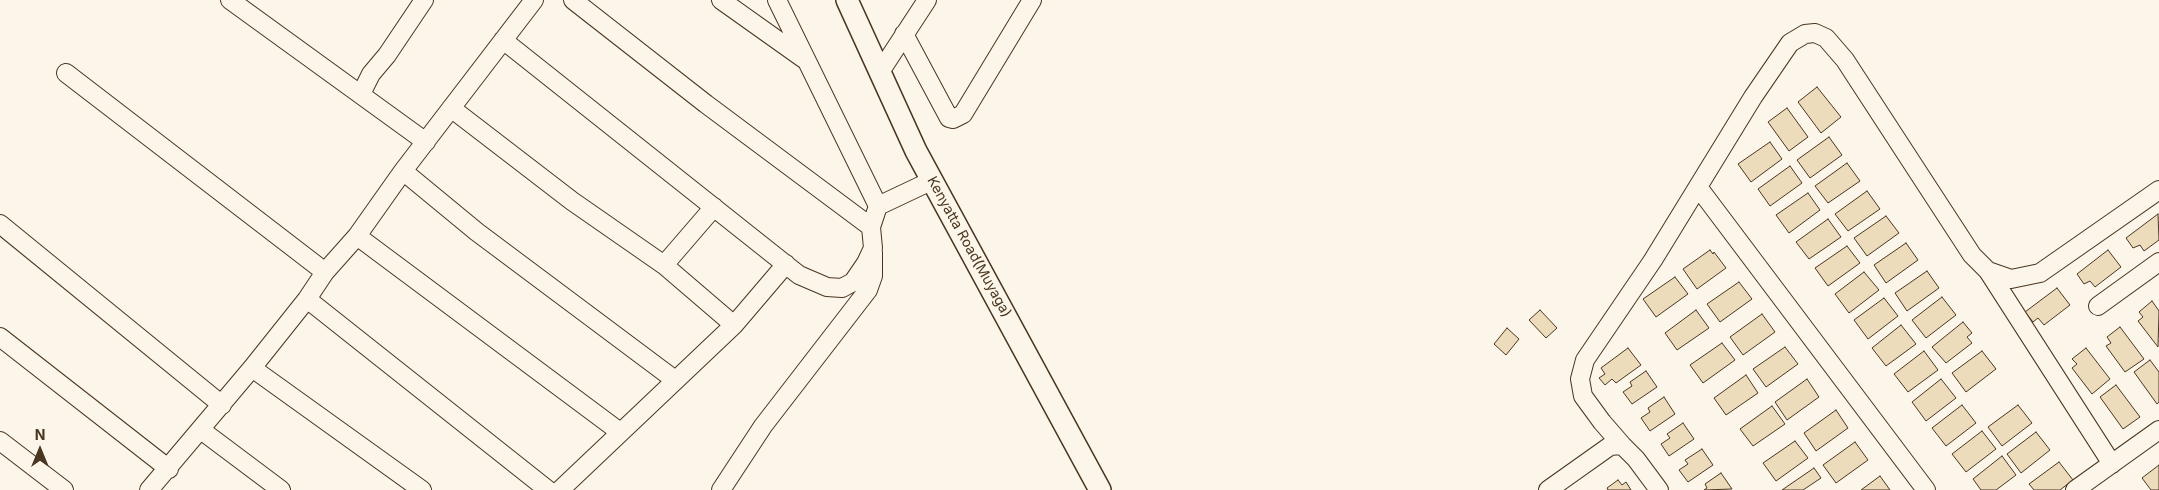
<!DOCTYPE html>
<html>
<head>
<meta charset="utf-8">
<style>
	body { margin:0 }
	#map { position:relative; width:2159px; height:490px; overflow:hidden; background:#fbf6e9; font-family:Inter,sans-serif }
	canvas { display:block }
	.north { position:absolute; left:15px; top:425px; width:50px; height:50px; -webkit-text-stroke:4px #fbf6e9; paint-order:stroke; rotate:0deg; font-size:14px; font-weight:700; line-height:20px; text-align:center; color:#4a3520 }
	.north::after { content:''; display:block; margin:auto; width:18px; height:22px; background:#4a3520; clip-path:polygon(50% 0,100% 100%,50% 72%,0 100%) }
</style>
</head>
<body>
<div id="map">
<canvas width="2159" height="490"></canvas>
<div class="north">N</div>
</div>
<script>
const ctx = document.querySelector('canvas').getContext('2d');
ctx.lineJoin = 'round';
function fill(path, color) { ctx.fillStyle = color; ctx.fill(path, 'evenodd'); }
const shape = rows => new Path2D(rows.map(r => 'M' + r).join(''));
function trace(path, color, width, dash) { ctx.strokeStyle = color; ctx.lineWidth = width; ctx.lineCap = dash ? 'butt' : 'round'; ctx.setLineDash(dash || []); ctx.stroke(path); }
function label(font, color, halo, rows, align = 'center') {
  ctx.font = font + ' Inter,sans-serif'; ctx.lineWidth = 4; ctx.setLineDash([]); ctx.textBaseline = 'middle'; ctx.strokeStyle = halo; ctx.fillStyle = color; for (const [text, x, y, turn = 0] of rows) {
    ctx.save(); ctx.translate(x, y); ctx.rotate((+turn || 0) * Math.PI / 180); ctx.textAlign = isNaN(turn) ? turn : align; if (halo) ctx.strokeText(text, 0, 0); ctx.fillText(text, 0, 0); ctx.restore();
  }
}
const building = shape([
	[1817,87,1841,117,1821,133,1798,102,1817,87],
	[1787,108,1808,137,1789,151,1768,122,1787,108],
	[1829,137,1842,155,1810,178,1797,160,1829,137],
	[1770,142,1782,159,1751,182,1738,164,1770,142],
	[1847,163,1860,181,1828,203,1815,186,1847,163],
	[1790,166,1802,183,1770,206,1758,189,1790,166],
	[1867,191,1880,209,1848,231,1835,214,1867,191],
	[1808,193,1820,210,1789,233,1776,215,1808,193],
	[2158,214,2159,240,2144,251,2140,245,2133,248,2126,238,2158,214],
	[1886,216,1899,233,1867,256,1854,238,1886,216],
	[1828,219,1841,237,1809,259,1796,242,1828,219],
	[1906,243,1918,260,1886,283,1874,265,1906,243],
	[1847,246,1860,263,1828,286,1815,268,1847,246],
	[1710,250,1713,254,1714,252,1726,268,1697,289,1683,269,1710,250],
	[2108,250,2121,267,2095,287,2090,281,2084,284,2077,274,2108,250],
	[1927,271,1939,288,1907,311,1895,293,1927,271],
	[1864,272,1879,290,1849,313,1835,294,1864,272],
	[1675,277,1688,294,1656,317,1643,299,1675,277],
	[1739,282,1752,299,1720,322,1707,304,1739,282],
	[2057,288,2070,305,2044,325,2038,318,2033,322,2025,312,2057,288],
	[1942,297,1956,315,1926,338,1912,320,1942,297],
	[1884,298,1898,316,1868,339,1854,320,1884,298],
	[2152,301,2159,311,2158,347,2138,321,2143,317,2139,312,2152,301],
	[1540,310,1557,328,1546,338,1529,320,1540,310],
	[1696,310,1709,328,1677,350,1665,333,1696,310],
	[1762,314,1775,332,1743,355,1730,337,1762,314],
	[1963,322,1972,333,1967,337,1972,343,1946,363,1932,347,1963,322],
	[1901,325,1916,344,1886,366,1872,348,1901,325],
	[2120,327,2144,359,2125,372,2106,346,2111,343,2107,337,2120,327],
	[1507,328,1519,339,1506,355,1494,344,1507,328],
	[1722,343,1735,360,1703,383,1690,365,1722,343],
	[1785,347,1798,364,1766,387,1753,369,1785,347],
	[1628,348,1641,365,1616,383,1612,379,1605,385,1599,378,1605,374,1601,368,1628,348],
	[2086,348,2110,379,2092,394,2072,368,2077,364,2072,359,2086,348],
	[1924,351,1938,370,1908,392,1894,374,1924,351],
	[1982,351,1996,369,1966,392,1952,373,1982,351],
	[2150,360,2159,372,2159,402,2157,404,2134,372,2150,360],
	[1646,371,1657,387,1632,404,1623,392,1632,386,1630,382,1646,371],
	[1746,375,1758,393,1726,415,1714,398,1746,375],
	[1807,379,1819,397,1787,420,1775,402,1807,379],
	[1941,379,1956,398,1926,421,1912,402,1941,379],
	[2116,385,2140,417,2123,429,2100,397,2116,385],
	[1664,397,1675,414,1650,431,1641,418,1650,412,1648,408,1664,397],
	[1962,405,1976,423,1946,446,1932,428,1962,405],
	[2018,405,2032,423,2002,446,1988,427,2018,405],
	[1772,406,1785,424,1753,446,1740,429,1772,406],
	[1836,410,1848,428,1816,451,1804,433,1836,410],
	[1683,423,1694,439,1669,456,1661,444,1670,438,1667,434,1683,423],
	[1982,431,1996,449,1966,472,1952,454,1982,431],
	[2036,432,2050,450,2021,473,2007,454,2036,432],
	[1795,441,1808,458,1776,481,1763,463,1795,441],
	[1855,442,1868,460,1836,483,1823,465,1855,442],
	[1702,449,1713,465,1688,482,1679,470,1688,464,1685,460,1702,449],
	[2002,456,2016,475,1996,490,1981,490,1973,479,2002,456],
	[2059,462,2073,480,2060,490,2034,490,2029,484,2059,462],
	[2159,465,2159,490,2151,490,2142,478,2159,465],
	[1814,468,1821,478,1803,490,1782,490,1814,468],
	[1721,473,1732,489,1704,490,1707,488,1705,484,1721,473],
	[1880,476,1890,490,1861,490,1880,476],
	[1618,480,1622,485,1626,482,1631,490,1608,490,1607,488,1618,480]
]);
fill(building, '#ecdcbc');
trace(building, '#4a3520', 1);
const minor = shape([
	[230,0,426,142],
	[573,0,706,104,871,227],
	[721,0,804,59],
	[904,34,949,118,953,119,963,114,1032,0],
	[503,40,799,275,827,287,842,288,853,282,866,263,873,248,871,227,878,206,777,0],
	[880,72,927,0],
	[66,73,325,272],
	[361,94,371,74,387,55,424,0],
	[451,108,572,201,664,265,734,325],
	[403,171,477,232,675,380],
	[1698,187,1926,490],
	[878,206,933,180],
	[0,224,222,405],
	[357,236,620,432],
	[664,265,714,207],
	[1988,271,2112,464],
	[307,299,548,490],
	[2098,306,2159,262],
	[0,337,169,469],
	[252,368,422,490],
	[201,430,281,490],
	[0,441,64,490],
	[1622,445,1602,422,1583,396,1580,379,1585,360,1653,260,1753,97,1790,43,1805,34,1815,33,1826,38,1845,60,1972,255,1988,271,2011,279,2040,273,2159,190],
	[149,490,252,368,307,299,325,272,357,236,403,171,534,0],
	[560,490,734,325,786,264],
	[721,490,763,426,868,290,873,276,873,252],
	[1548,490,1610,446,1622,445,1636,459,1659,490],
	[2075,490,2159,430]
]);
const major = shape([
	[847,0,916,151,1100,490]
]);
trace(minor, '#4a3520', 20);
trace(major, '#4a3520', 24);
trace(minor, '#fbf6e9', 18);
trace(major, '#fbf6e9', 21);
label('14px', '#4a3520', '#fbf6e9', [
	["Kenyatta Road(Muyaga)",969,247,61]
]);
</script>
</body>
</html>
